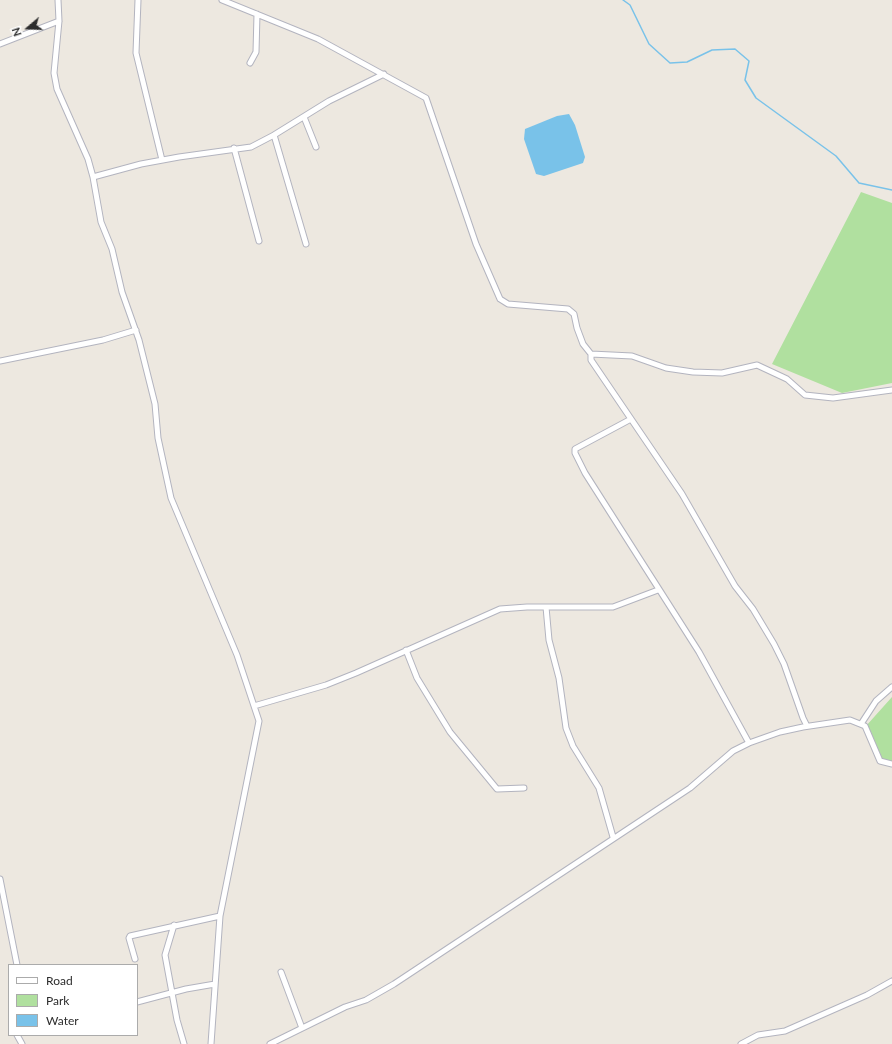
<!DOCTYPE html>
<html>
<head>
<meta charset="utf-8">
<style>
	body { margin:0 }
	#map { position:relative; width:892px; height:1044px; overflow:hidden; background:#ede8e0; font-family:Lato,sans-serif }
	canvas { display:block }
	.legend { position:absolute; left:8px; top:964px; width:130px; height:72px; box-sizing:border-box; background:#fff; border:1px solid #ababab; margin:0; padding:5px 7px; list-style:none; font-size:12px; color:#2c2c2c }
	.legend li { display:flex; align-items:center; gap:8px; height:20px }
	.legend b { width:20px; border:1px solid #ababab }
	.north { position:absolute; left:8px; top:8px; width:40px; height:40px; -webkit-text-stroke:3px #fff; paint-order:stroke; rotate:251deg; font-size:11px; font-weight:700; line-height:16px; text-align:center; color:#2c2c2c }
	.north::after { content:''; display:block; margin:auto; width:14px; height:18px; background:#2c2c2c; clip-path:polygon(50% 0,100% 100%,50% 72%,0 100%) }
</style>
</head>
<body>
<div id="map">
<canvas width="892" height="1044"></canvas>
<ul class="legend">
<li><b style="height:5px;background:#fff"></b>Road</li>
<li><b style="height:11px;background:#b0e09f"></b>Park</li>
<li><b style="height:11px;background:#79c2e9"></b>Water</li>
</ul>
<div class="north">N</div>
</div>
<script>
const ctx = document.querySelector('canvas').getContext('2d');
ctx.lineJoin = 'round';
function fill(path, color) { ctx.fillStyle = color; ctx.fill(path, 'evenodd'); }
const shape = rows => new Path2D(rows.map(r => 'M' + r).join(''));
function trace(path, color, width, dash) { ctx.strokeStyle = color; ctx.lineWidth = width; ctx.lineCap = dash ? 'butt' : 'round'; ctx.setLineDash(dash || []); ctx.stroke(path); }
fill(shape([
	[861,192,892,203,892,383,842,393,772,364],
	[892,697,892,764,880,761,866,726]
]), '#b0e09f');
fill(shape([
	[569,114,575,125,585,157,583,163,544,176,536,174,524,139,525,129,557,116]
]), '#79c2e9');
trace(shape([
	[623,0,630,5,649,44,670,63,687,62,712,50,735,49,749,61,745,80,756,98,836,156,859,183,892,190]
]), '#79c2e9', 1.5);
const street = shape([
	[58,0,59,21,54,73,57,89,88,159,93,177,101,222,112,249,122,292,139,340,155,404,158,438,171,498,237,655,259,721,220,916,211,1044],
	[138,0,136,53,162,160],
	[222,0,318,39,426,98,476,244,500,299,508,304,568,309,574,314,577,328,583,344,591,354,591,360,682,494,735,586,753,609,774,644,784,664,803,718,807,726],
	[0,44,59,21],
	[250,63,256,52,257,14],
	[304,117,316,147],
	[274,135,306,244],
	[234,148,259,241],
	[93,177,141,164,179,157,251,147,274,135,329,101,384,74],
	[591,354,632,356,666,368,693,372,722,373,757,365,787,379,805,395,833,398,892,390],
	[0,361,103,340,136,330],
	[631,419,575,449,575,453,585,473,699,652,749,743],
	[546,607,549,640,559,678,566,728,573,746,599,788,613,837],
	[406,650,417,678,450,732,497,789,524,788],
	[254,706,326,685,356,673,500,609,527,607,613,607,658,590],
	[861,724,876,701,892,687],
	[0,879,17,965],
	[174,925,165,955,177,1020,184,1044],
	[135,959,129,938,130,936,220,916],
	[281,972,302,1028],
	[137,1002,186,989,215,984],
	[17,1035,22,1044],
	[270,1044,345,1007,366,1000,394,984,690,788,733,751,749,743,780,732,803,727,850,720,865,726,880,761,892,764],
	[741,1044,758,1035,785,1031,867,995,892,981]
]);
trace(street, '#b3b4bf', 7);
trace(street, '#fff', 5);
</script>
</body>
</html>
